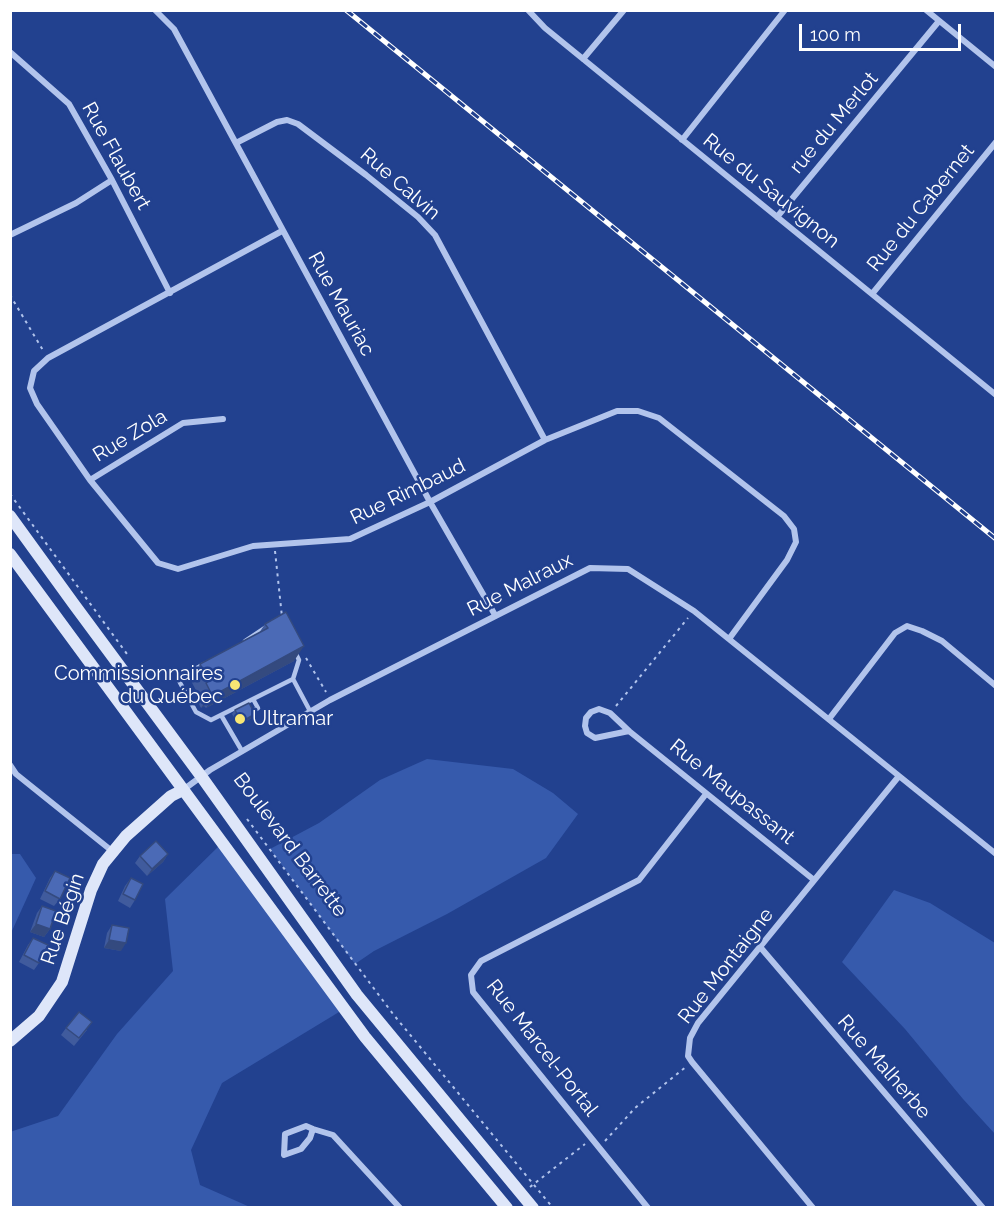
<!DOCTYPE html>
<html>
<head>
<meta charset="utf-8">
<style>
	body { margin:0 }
	#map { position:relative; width:1006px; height:1218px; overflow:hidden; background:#22418f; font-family:Raleway,sans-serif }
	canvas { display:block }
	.frame { position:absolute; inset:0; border:12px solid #fff; pointer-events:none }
	.scale { position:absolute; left:799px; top:24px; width:162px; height:27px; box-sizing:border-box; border:3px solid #fff; border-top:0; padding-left:8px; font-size:18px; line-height:21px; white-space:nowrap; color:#fff; -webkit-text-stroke:4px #22418f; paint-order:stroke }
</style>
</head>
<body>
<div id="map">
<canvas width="1006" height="1218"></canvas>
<div class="frame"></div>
<div class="scale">100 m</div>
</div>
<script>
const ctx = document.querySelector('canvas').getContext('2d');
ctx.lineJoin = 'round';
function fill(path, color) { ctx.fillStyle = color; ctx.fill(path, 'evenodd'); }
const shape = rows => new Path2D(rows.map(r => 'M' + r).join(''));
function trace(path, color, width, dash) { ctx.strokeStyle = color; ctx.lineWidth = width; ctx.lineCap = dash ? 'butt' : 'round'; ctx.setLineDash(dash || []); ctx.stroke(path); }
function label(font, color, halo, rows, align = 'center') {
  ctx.font = font + ' Raleway,sans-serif'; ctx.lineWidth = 5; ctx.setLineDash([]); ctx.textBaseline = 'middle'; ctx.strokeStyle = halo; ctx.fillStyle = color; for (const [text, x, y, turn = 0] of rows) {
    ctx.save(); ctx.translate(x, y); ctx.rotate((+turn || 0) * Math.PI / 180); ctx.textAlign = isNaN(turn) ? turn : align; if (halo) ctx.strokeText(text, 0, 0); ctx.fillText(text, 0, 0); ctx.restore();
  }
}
fill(shape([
	[427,759,513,769,553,793,578,814,546,858,447,914,374,951,355,964,270,849,319,823,380,780],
	[222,843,344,1009,222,1083,191,1150,200,1185,250,1207,11,1207,10,1132,58,1116,117,1034,173,971,165,899],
	[11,854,20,854,36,878,11,933],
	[894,890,930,903,995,943,995,1134,963,1099,905,1029,842,962]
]), '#365aac');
trace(shape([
	[10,295,44,352],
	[10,494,127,654],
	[275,551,282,617],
	[306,658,326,692],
	[616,706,688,618],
	[247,819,393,1014,553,1208],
	[605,1141,635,1108,687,1066],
	[530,1187,585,1144]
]), '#b2c4ec', 2, [3, 4.5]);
trace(shape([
	[245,641,266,627],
	[204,664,178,679,196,712,211,720,221,715],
	[293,679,299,660,295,652],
	[248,714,258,708,253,699],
	[242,751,221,715,293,679,310,711]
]), '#b2c4ec', 4.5);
trace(shape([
	[155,10,174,29,430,502,495,615],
	[528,10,545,28,996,395],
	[926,10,996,67],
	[10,52,69,104,112,180,170,293],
	[583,59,624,10],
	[682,140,785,10],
	[236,143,277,122,287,120,298,124,366,175,418,217,435,235,545,440],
	[777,217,939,21],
	[282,231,48,358,34,371,30,388,37,404,90,480,158,563,178,569,253,546,350,539,430,502,545,440,617,411,638,411,659,418,784,516,794,529,796,542,787,560,729,639],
	[10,235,76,203,112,180],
	[872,294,996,142],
	[90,480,183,423,223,419],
	[829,719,895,633,907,626,922,631,942,641,996,686],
	[629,731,595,738,587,733,585,726,586,718,591,712,599,709,610,713,629,731,814,880],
	[10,765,16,774,112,851],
	[183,790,210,770,330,700,590,568,628,569,694,611,996,854],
	[761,948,983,1208],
	[313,1129,310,1138,301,1149,284,1155,285,1134,306,1126,313,1129,333,1135,400,1208],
	[648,1208,473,992,471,975,481,961,639,880,706,794],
	[813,1208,692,1062,688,1056,690,1038,698,1023,899,776]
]), '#b2c4ec', 6);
trace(shape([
	[10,516,73,603,201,776,357,995,533,1208],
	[10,554,365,1037,507,1208],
	[10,1041,39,1016,62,982,91,890,103,864,126,836,171,796,183,790]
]), '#dee6f9', 12);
const rail = shape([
	[346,10,996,539]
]);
trace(rail, '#fff', 5);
trace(rail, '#22418f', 3, [9]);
fill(shape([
	[265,624,294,661,206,708,204,706,201,708,196,698,198,694,190,679,200,664,259,633],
	[235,710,252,718,238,725,232,714],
	[168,854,163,862,147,876,135,863,140,856],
	[55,871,60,899,54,906,40,899,50,878],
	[131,878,135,900,130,908,118,901,125,886],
	[42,906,50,929,44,937,30,932,37,913],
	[112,925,121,951,104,948,107,933],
	[33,938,39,963,34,970,19,962,28,945],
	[66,1028,87,1030,74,1046,61,1035]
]), '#405b9d');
fill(shape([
	[304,646,294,661,206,708,216,694],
	[215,691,204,706,201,708,211,693],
	[255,714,252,718,238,725,241,722],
	[168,854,163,862,147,876,152,869],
	[36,924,50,929,44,937,30,932],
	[109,940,126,943,121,951,104,948]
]), '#344a7f');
const building = shape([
	[286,612,304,646,216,694,215,691,211,693,206,683,209,681,200,664,268,628,265,624,286,612],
	[249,703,255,714,241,722,235,710,249,703],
	[156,841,168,854,152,869,140,856,156,841],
	[55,871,70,878,60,899,45,891,55,871],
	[131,878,143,884,135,900,123,894,131,878],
	[42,906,56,911,50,929,36,924,42,906],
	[112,925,129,928,126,943,109,940,112,925],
	[33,938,48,945,39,963,24,955,33,938],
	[79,1012,92,1022,79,1038,66,1028,79,1012]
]);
fill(building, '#4b6ab6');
trace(building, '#344a7f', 1.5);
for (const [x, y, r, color] of [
	[235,685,6,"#f8e674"],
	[240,719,6,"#f8e674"]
]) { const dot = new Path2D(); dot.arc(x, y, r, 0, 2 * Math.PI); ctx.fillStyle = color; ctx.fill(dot); trace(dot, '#22418f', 2); }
label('20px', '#fff', '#22418f', [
	["rue du Merlot",834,123,-50],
	["Rue Flaubert",116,156,61],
	["Rue Calvin",400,184,41],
	["Rue du Sauvignon",771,191,39],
	["Rue du Cabernet",921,208,-51],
	["Rue Mauriac",341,304,61],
	["Rue Zola",130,436,-31],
	["Rue Rimbaud",408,492,-26],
	["Rue Malraux",520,585,-27],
	["Rue Maupassant",732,792,39],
	["Boulevard Barrette",290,845,53],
	["Rue Bégin",63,919,-71],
	["Rue Montaigne",726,966,-52],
	["Rue Marcel-Portal",542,1048,52],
	["Rue Malherbe",884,1067,49]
]);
label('20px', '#fff', '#22418f', [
	["Commissionnaires",223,674],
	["du Québec",223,697],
	["Ultramar",252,719,"left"]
], 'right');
</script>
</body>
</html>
